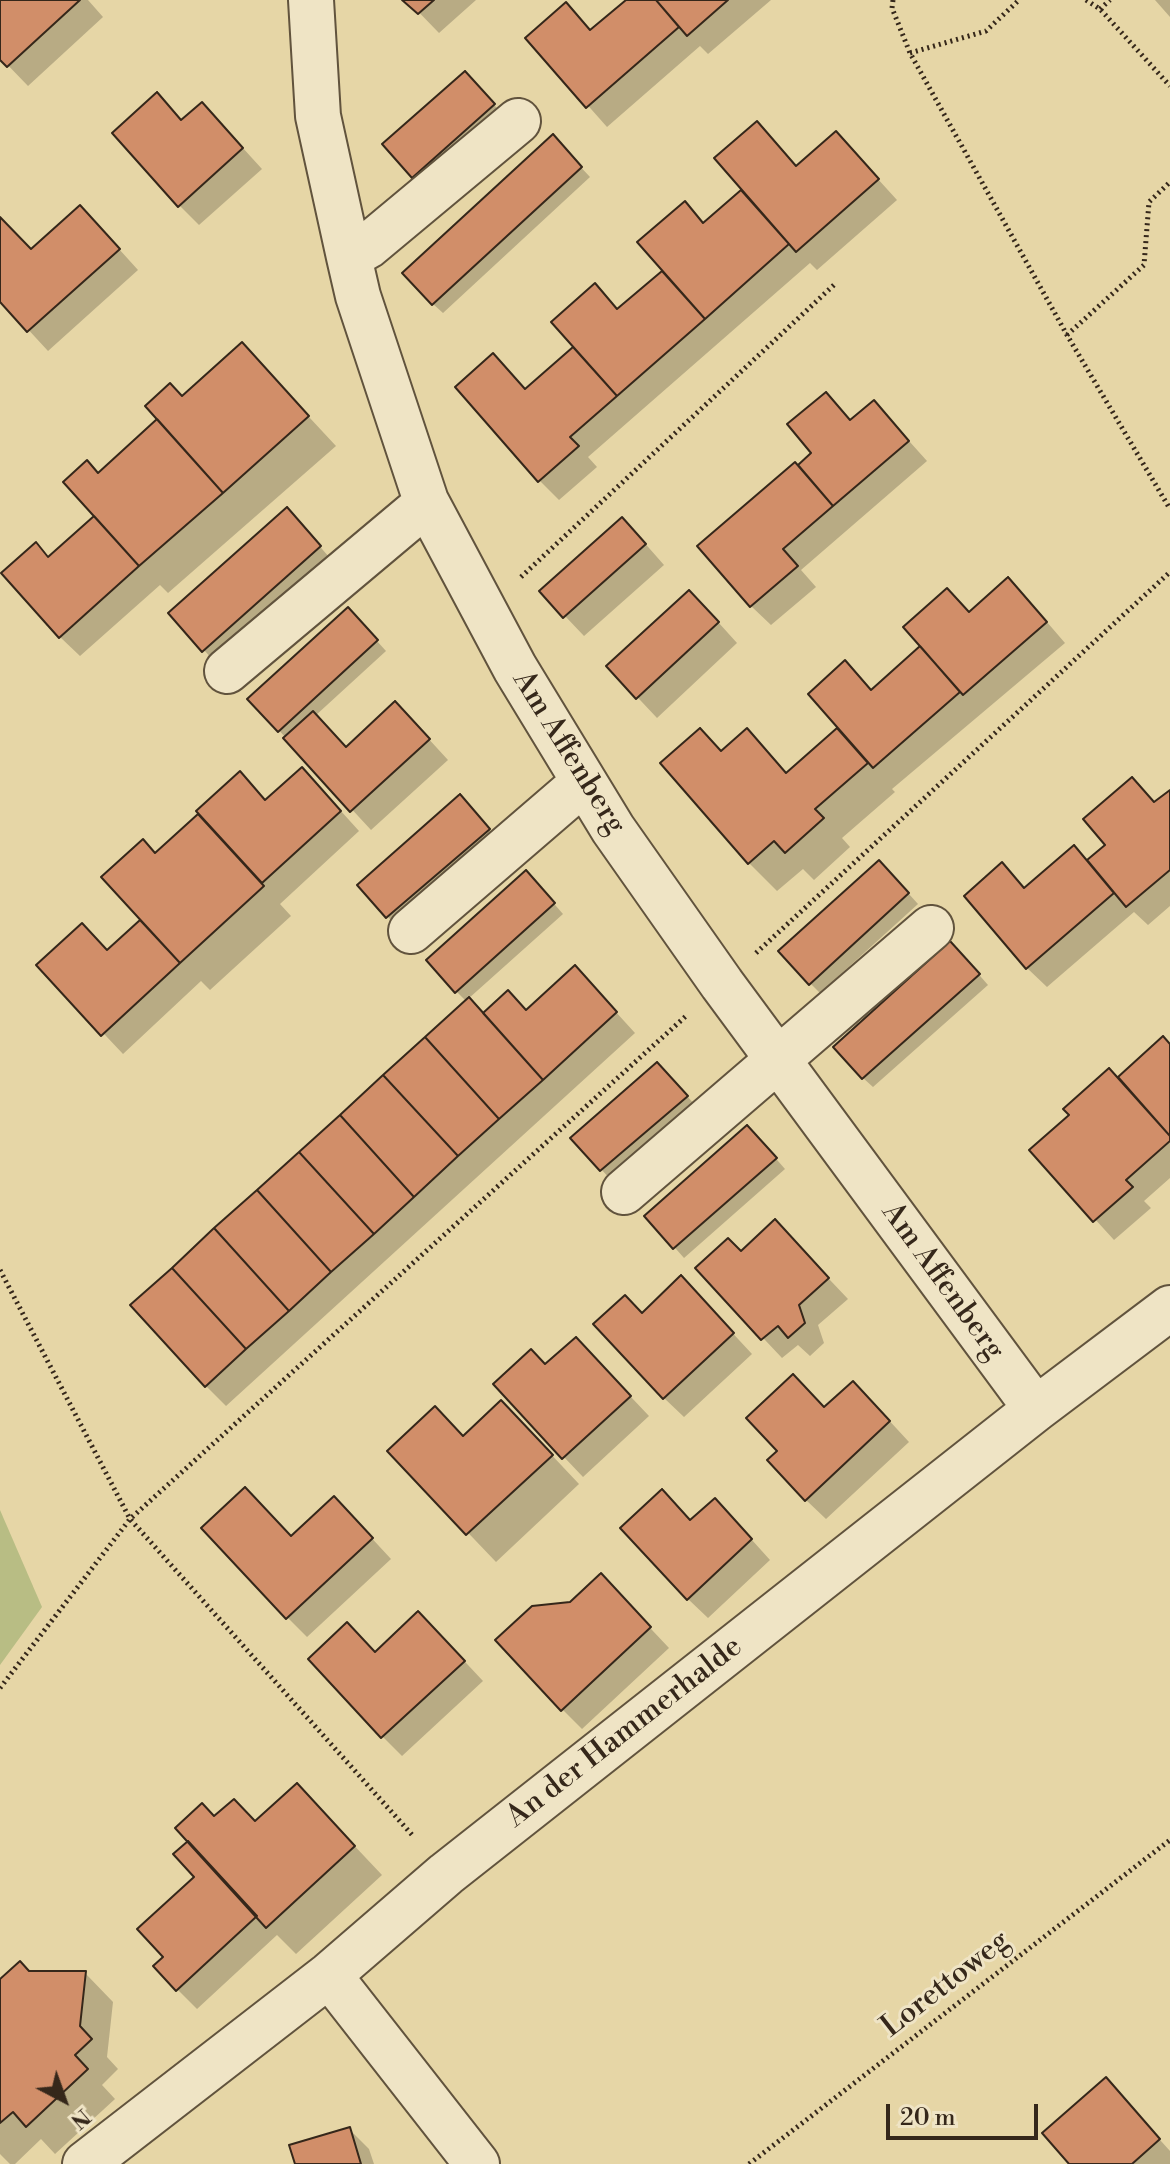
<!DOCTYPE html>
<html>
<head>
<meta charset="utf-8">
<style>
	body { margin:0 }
	#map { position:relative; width:1170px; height:2164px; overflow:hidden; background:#e6d6a6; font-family:"Libre Bodoni",serif }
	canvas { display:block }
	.north { position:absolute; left:24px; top:2060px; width:80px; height:80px; -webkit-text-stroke:6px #efe4c5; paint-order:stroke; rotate:139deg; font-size:22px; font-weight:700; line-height:32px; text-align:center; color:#35271a }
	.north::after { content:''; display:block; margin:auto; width:28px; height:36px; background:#35271a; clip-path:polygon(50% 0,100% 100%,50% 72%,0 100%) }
	.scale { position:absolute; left:886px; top:2104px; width:152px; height:36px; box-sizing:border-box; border:4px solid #35271a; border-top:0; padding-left:10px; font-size:24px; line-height:28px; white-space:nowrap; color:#35271a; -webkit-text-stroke:6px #efe4c5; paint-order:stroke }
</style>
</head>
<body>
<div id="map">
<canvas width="1170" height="2164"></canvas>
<div class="north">N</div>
<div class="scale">20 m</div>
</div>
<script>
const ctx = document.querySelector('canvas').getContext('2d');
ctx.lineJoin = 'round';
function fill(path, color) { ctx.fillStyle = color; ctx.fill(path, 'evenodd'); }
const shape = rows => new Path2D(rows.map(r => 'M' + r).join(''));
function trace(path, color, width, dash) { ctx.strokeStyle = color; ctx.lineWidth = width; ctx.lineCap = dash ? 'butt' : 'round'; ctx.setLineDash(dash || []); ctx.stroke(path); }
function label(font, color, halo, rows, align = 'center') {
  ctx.font = font + ' "Libre Bodoni",serif'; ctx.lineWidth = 6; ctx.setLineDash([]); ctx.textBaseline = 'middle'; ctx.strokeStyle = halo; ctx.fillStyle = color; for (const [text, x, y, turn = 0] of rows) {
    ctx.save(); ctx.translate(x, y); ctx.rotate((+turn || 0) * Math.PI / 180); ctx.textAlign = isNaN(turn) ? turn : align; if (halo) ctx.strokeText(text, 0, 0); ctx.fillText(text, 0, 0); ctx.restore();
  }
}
fill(shape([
	[0,1510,42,1607,0,1665]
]), '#b8bd84');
fill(shape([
	[0,0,88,0,103,17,28,86,0,57],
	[407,0,476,0,439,33],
	[629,0,771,0,708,54,700,46,607,127,528,38,566,5,592,32],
	[1155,0,1170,0,1170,17],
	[475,83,503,115,423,186,385,145],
	[156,95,182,121,221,124,262,169,199,225,180,206],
	[757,123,797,167,836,133,897,200,817,270,810,263,588,457,597,467,559,500,539,480,526,391,576,347,595,286,619,310,665,271,685,204,705,224,744,190],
	[562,147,590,177,443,313,433,304],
	[1,219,32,251,100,228,138,270,48,351,0,299],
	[242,345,336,446,168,593,160,585,80,656,60,637,49,559,94,519,99,474],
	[826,394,851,421,874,402,927,461,801,570,816,587,771,625,751,606,798,467,814,454],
	[296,519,329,557,213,660,204,650],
	[642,540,664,565,584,636,565,616],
	[1028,600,1065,643,892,789,895,792,842,838,850,847,814,880,803,869,777,891,749,863,722,753,747,731,788,774,847,736,845,663,873,691,923,646,970,614],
	[709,612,737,643,657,718,609,667],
	[357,619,386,651,315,716,346,749,415,724,448,760,371,830,250,699],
	[321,789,359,831,280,904,291,916,210,990,201,981,123,1054,39,965,108,952,150,932,156,855,207,820,259,793,266,801],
	[1170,792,1170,906,1148,925,1134,912,1047,987,1027,968,1002,865,1026,889,1074,847,1088,862],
	[469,807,498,839,397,927,360,885],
	[889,872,918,904,820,993,810,983],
	[535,882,563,914,468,999,483,1015,527,1012,594,988,635,1033,226,1406,206,1386,467,1002,456,991],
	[960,953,988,985,873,1087,863,1078],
	[1163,1038,1170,1046,1170,1178,1144,1201,1151,1208,1114,1240,1032,1150],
	[667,1074,696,1106,611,1180,573,1138],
	[757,1137,785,1169,684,1258,647,1216],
	[794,1242,848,1299,818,1325,824,1343,810,1356,798,1345,782,1358,698,1269,741,1254],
	[700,1298,752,1354,684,1417,664,1398],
	[595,1359,649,1416,583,1477,564,1457,546,1367],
	[873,1403,909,1442,826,1519,806,1500,825,1409],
	[529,1431,579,1484,496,1562,390,1451,464,1438],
	[354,1519,391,1559,307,1637,287,1617,292,1538],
	[734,1520,770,1560,708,1618,688,1599,691,1522],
	[620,1596,669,1648,582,1729,562,1709],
	[438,1633,483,1681,402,1756,382,1736,375,1654],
	[297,1785,382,1875,296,1954,277,1935,197,2009,177,1989,166,1957,215,1818,256,1823],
	[29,1973,85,1973,113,2002,107,2057,118,2069,102,2085,115,2099,55,2154,41,2139,15,2164,10,2164,0,2154,0,1982],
	[1106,2080,1170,2151,1170,2164,1071,2164],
	[349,2129,369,2149,374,2164,297,2164]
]), '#0003');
const building = shape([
	[0,0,80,0,7,67,0,60,0,0],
	[402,0,434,0,418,14,402,0],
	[626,0,656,0,679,27,586,108,525,38,566,2,590,30,626,0],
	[656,0,728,0,687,36,656,0],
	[465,71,495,104,412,178,382,144,465,71],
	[157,92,181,120,202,102,243,148,178,207,112,133,157,92],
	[757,121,796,166,836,131,879,179,796,252,714,158,757,121],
	[553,134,582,167,432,305,402,273,553,134],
	[741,190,789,244,705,319,637,242,685,201,703,223,741,190],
	[80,205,120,249,27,332,0,302,0,217,31,249,80,205],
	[662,271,705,319,617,396,551,322,595,283,617,309,662,271],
	[242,342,309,416,223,493,145,406,170,383,182,396,242,342],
	[573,347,617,396,570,437,579,446,538,482,455,387,493,353,525,389,573,347],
	[826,392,850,420,874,400,909,441,833,506,798,465,811,453,787,424,826,392],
	[157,419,223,493,139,566,63,482,87,460,98,473,157,419],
	[795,462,833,506,783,549,798,566,750,607,697,546,795,462],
	[287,507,321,546,202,652,168,613,287,507],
	[94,516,139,566,59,638,1,573,36,542,48,557,94,516],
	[622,517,646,544,563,618,539,591,622,517],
	[1008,577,1047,622,963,695,903,627,947,588,969,612,1008,577],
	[689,590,719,622,636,699,606,666,689,590],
	[348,607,378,640,278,732,247,699,348,607],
	[920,646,960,692,873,768,808,694,845,660,871,690,920,646],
	[395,701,430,739,350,812,283,738,313,711,346,747,395,701],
	[700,728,721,751,747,728,786,773,837,728,868,763,815,809,824,818,785,853,774,841,748,864,660,763,700,728],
	[302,767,341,811,262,883,196,811,240,771,265,800,302,767],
	[1132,777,1154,802,1170,790,1170,870,1126,907,1087,860,1105,845,1083,819,1132,777],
	[460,794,490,829,386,918,357,885,460,794],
	[198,814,264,886,180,963,101,877,143,839,155,853,198,814],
	[1074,845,1114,893,1026,969,964,896,1002,862,1024,888,1074,845],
	[879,860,909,893,809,985,778,951,879,860],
	[526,870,555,903,455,993,426,960,526,870],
	[140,920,180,963,101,1036,36,965,82,923,107,950,140,920],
	[950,941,980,974,862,1079,833,1047,950,941],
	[575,965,617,1012,543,1080,483,1013,508,990,526,1010,575,965],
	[469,997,543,1080,499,1119,425,1037,469,997],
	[1163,1036,1170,1044,1170,1136,1118,1077,1163,1036],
	[425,1037,499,1119,458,1156,383,1075,425,1037],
	[657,1062,688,1096,600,1171,570,1138,657,1062],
	[1109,1068,1170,1136,1170,1141,1126,1180,1133,1187,1093,1222,1029,1150,1069,1115,1063,1109,1109,1068],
	[383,1075,458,1156,414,1197,340,1115,383,1075],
	[340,1115,414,1197,374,1234,299,1152,340,1115],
	[747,1125,777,1158,673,1249,644,1216,747,1125],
	[299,1152,374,1234,331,1272,257,1190,299,1152],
	[257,1190,331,1272,289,1311,214,1228,257,1190],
	[775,1219,829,1278,799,1305,805,1323,788,1338,778,1326,761,1340,695,1268,728,1238,741,1251,775,1219],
	[214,1228,289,1311,246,1349,172,1268,214,1228],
	[172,1268,246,1349,205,1387,130,1305,172,1268],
	[681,1275,734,1333,663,1399,593,1324,625,1295,642,1313,681,1275],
	[576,1337,631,1396,562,1459,493,1384,531,1349,545,1364,576,1337],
	[793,1374,824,1407,853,1381,890,1421,805,1501,767,1460,777,1451,746,1418,793,1374],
	[501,1400,553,1455,466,1535,387,1451,435,1406,463,1436,501,1400],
	[245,1487,291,1536,334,1496,373,1538,286,1619,201,1528,245,1487],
	[662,1489,690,1520,715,1498,752,1539,687,1600,620,1528,662,1489],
	[601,1573,651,1627,561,1711,495,1640,532,1606,570,1602,601,1573],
	[418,1611,465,1661,381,1738,308,1659,347,1622,375,1652,418,1611],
	[297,1783,355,1846,266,1928,175,1828,202,1803,214,1816,234,1799,255,1821,297,1783],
	[188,1841,257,1916,176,1991,153,1966,163,1957,137,1929,194,1877,173,1854,188,1841],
	[20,1961,29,1971,86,1971,80,2026,92,2039,75,2055,88,2069,26,2127,13,2112,0,2123,0,1979,20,1961],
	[1106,2077,1160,2139,1132,2164,1069,2164,1042,2133,1106,2077],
	[350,2127,361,2164,295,2164,289,2145,350,2127]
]);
fill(building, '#d18e69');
trace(building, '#35271a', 2);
const minor = shape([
	[311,0,318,116,349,257,358,296,426,501,515,668,613,829,722,984,1036,1409],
	[349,257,368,246,518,121],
	[227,671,427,503],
	[411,931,584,782],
	[624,1192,931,928],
	[329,1975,477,2164],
	[85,2164,329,1975,446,1874,1036,1409,1170,1308]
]);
trace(minor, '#61533d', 48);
trace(shape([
	[893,0,892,8,910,53,1067,335,1170,509],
	[1086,0,1100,9,1170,86],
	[1100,9,1110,0],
	[910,53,986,31,1019,0],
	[1067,335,1144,265,1149,202,1170,182],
	[521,577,836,283],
	[756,953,1170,572],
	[0,1270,130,1519,414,1837],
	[0,1688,130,1519,686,1016],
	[749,2164,1170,1840]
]), '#35271a', 5, [2, 4]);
trace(minor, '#efe4c5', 44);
label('30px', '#35271a', '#efe4c5', [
	["Am Affenberg",568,753,58],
	["Am Affenberg",942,1282,54],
	["An der Hammerhalde",625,1733,-38],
	["Lorettoweg",946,1985,-38]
]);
</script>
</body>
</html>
